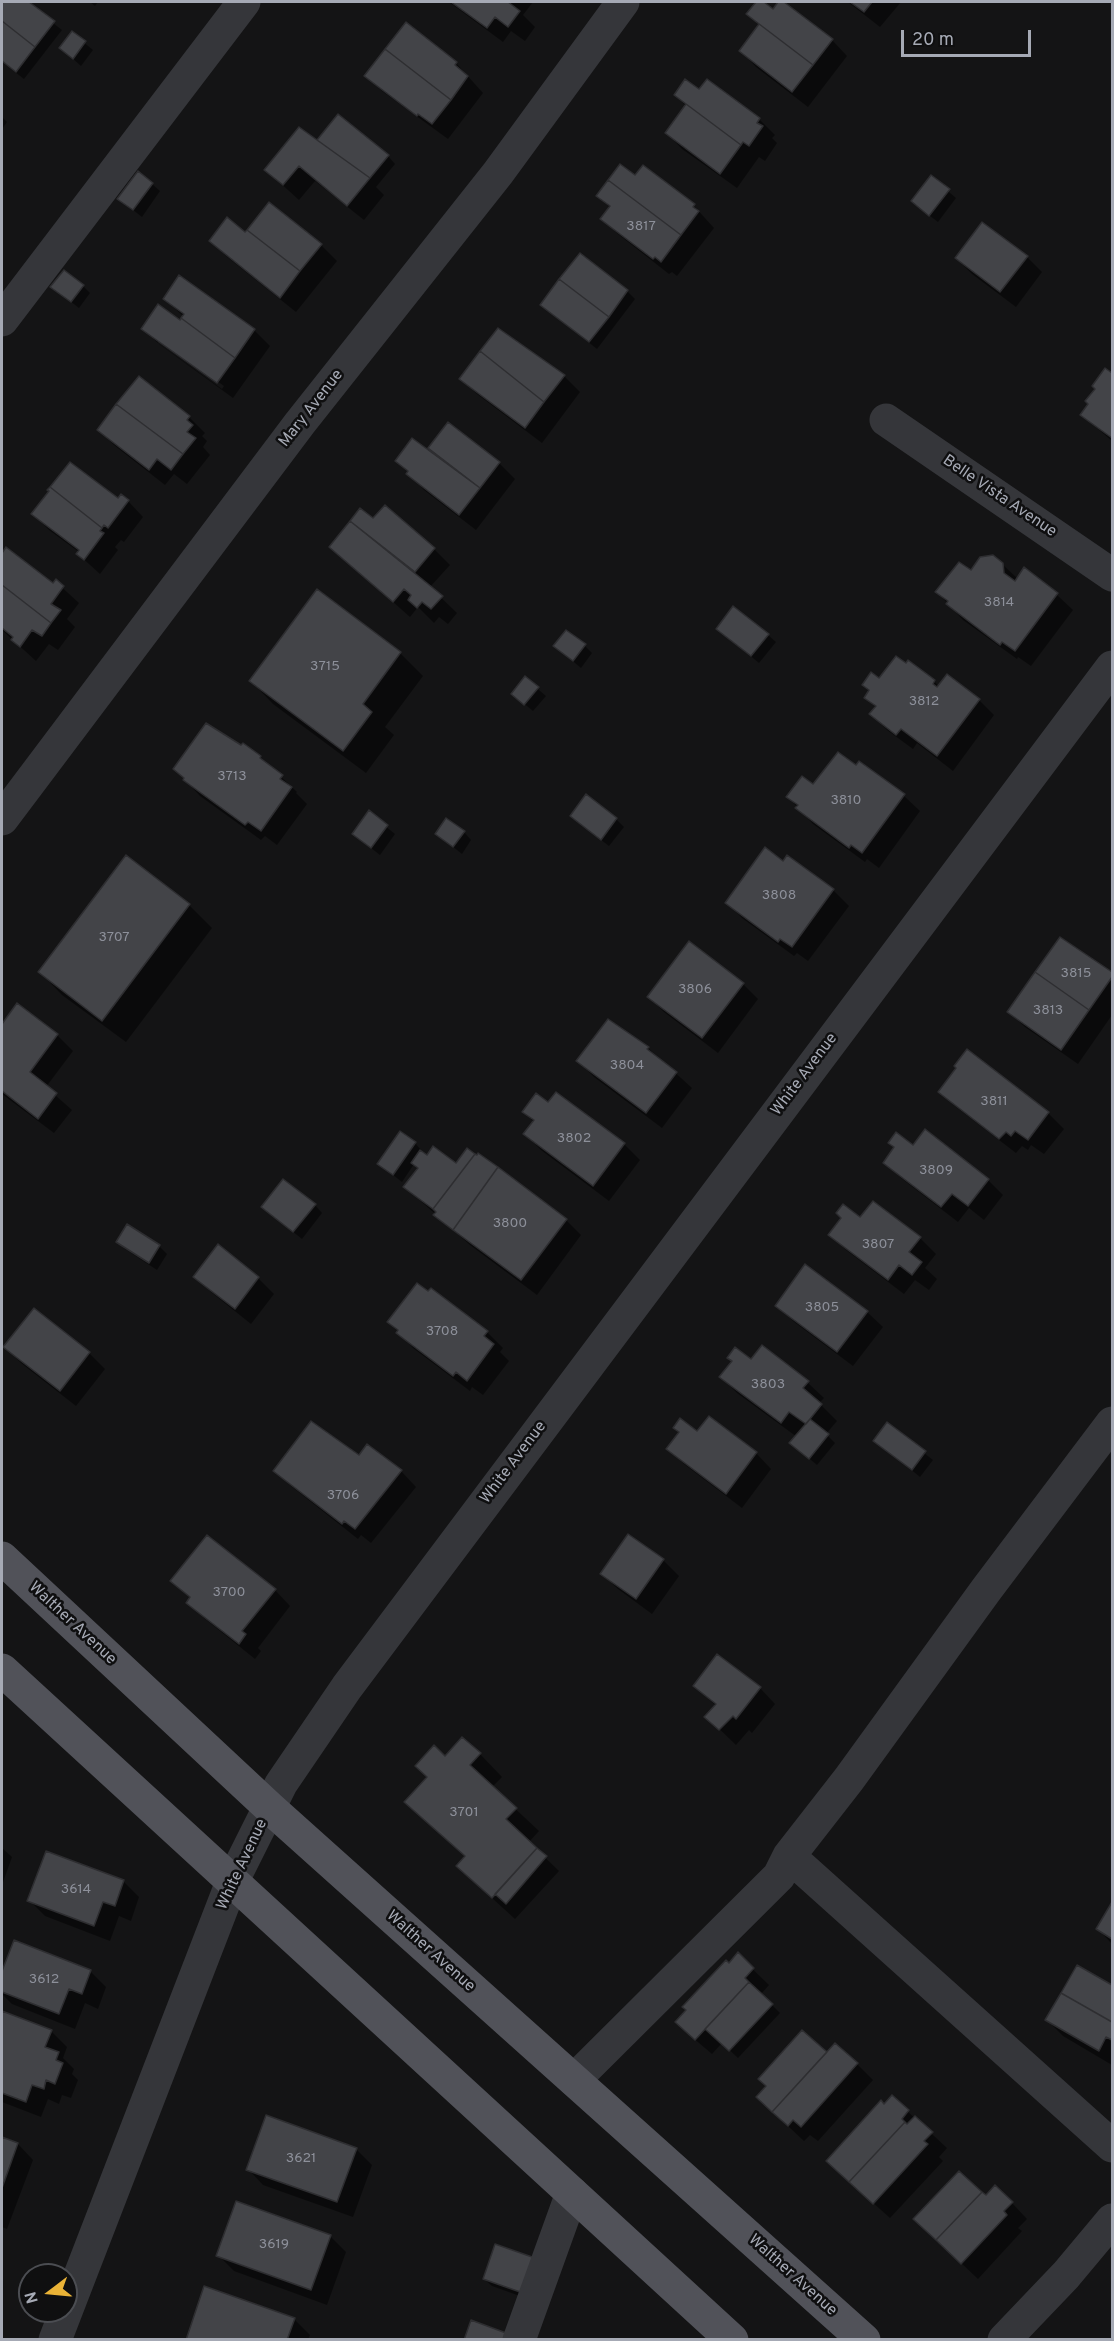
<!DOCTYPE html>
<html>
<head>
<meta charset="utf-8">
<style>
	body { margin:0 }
	#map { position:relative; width:1114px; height:2341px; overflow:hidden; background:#141415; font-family:Overpass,sans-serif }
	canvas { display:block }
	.frame { position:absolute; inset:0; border:3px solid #a6aab5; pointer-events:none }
	.north { position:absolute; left:18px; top:2263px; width:60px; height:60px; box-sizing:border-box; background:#0f0f10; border:2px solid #4b4d52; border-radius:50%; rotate:254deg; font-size:16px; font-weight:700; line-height:24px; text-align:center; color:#a6aab5 }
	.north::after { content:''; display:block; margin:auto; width:21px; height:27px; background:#eab337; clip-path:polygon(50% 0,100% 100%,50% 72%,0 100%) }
	.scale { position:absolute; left:901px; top:30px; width:130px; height:27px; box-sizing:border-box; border:3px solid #a6aab5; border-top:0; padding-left:8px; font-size:18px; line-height:21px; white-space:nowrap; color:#a6aab5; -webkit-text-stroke:4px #0f0f10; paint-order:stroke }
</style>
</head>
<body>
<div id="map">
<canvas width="1114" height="2341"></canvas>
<div class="frame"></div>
<div class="north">N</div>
<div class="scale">20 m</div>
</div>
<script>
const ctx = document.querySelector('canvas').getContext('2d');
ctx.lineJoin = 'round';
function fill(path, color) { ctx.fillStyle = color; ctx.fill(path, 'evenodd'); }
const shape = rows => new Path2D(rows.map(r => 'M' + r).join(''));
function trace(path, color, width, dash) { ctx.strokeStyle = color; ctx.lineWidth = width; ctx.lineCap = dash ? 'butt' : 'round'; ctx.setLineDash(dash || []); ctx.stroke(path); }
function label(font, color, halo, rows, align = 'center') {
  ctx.font = font + ' Overpass,sans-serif'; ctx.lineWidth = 5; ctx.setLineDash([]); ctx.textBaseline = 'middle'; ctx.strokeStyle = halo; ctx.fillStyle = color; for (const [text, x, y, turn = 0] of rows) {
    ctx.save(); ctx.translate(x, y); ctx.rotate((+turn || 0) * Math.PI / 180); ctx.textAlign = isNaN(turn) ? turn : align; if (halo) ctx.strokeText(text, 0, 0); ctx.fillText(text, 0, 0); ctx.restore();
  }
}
fill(shape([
	[2,2,26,2,62,30,24,79,2,62],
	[90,2,98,2,95,6],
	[449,2,533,2,523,15,535,27,525,41,511,31,503,42],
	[758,2,761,2,773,11,780,2,782,2,832,40,847,56,808,107,756,67,741,51,760,26,748,14],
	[848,2,901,2,880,27],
	[72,33,93,50,81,66,61,48],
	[456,63,483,93,448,139,382,91,366,76],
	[699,92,759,119,775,135,772,138,777,143,765,161,759,157,737,188,682,149,667,133,686,106,675,95],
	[2,117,7,122,2,129],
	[323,147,388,156,395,164,376,187,384,195,364,220,315,181,299,200,266,170],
	[643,167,694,206,714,228,677,276,672,272,669,274,618,234,602,219,611,208,598,196,635,177],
	[931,177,956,198,938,222,921,209],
	[152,184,160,191,142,217,119,199],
	[246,234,321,245,337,261,296,312,226,256,211,241],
	[1027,257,1042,272,1016,307,972,274,956,258],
	[180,278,254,330,270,346,233,398,159,344,143,329,180,322,184,317,165,299],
	[158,339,224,386,222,389,158,343],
	[83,286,90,293,79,308,52,287],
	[627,291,635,299,597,349,542,305],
	[498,330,564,376,580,392,542,443,477,394,461,379],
	[1106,370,1112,375,1112,441,1082,415],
	[189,417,205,433,202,436,207,441,203,447,210,455,187,484,174,474,165,485,114,445,99,430],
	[448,425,499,463,515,479,476,530,424,490,397,460,428,451],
	[119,500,128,501,143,517,124,542,121,540,115,547,118,550,100,574,78,554,79,552,49,530,33,514],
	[360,510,374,520,434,549,450,565,430,587,457,613,448,624,439,617,434,623,418,607,410,617,331,547],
	[6,550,53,585,56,582,79,603,67,619,75,627,58,650,49,644,36,661,2,630,2,556],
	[1002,564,1018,579,1025,570,1057,595,1073,610,1031,666,1018,657,1017,659,963,620,937,592,972,572],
	[317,591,400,653,423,676,385,727,394,735,366,773,273,704,251,681],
	[718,629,768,635,776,642,759,663],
	[555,646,585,646,592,653,581,668],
	[526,679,546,696,533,711,521,701],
	[880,680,934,681,939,687,979,700,994,715,953,771,917,743,913,749,887,730,871,714,877,708,866,697,870,692,864,685],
	[260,757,297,792,296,793,307,804,277,845,265,836,261,840,200,796,175,769],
	[859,763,904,796,920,811,879,868,867,859,865,862,813,824,788,797,856,767],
	[369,813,395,834,380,855,353,834],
	[616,819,624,827,609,846,579,823],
	[464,832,471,840,462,854,437,834],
	[783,863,833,890,849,906,808,961,797,953,794,956,742,918,727,902],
	[189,905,212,928,126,1042,62,995,40,972],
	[1060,939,1112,974,1112,1015,1078,1064,1025,1027,1009,1012],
	[743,984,758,999,718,1053,664,1012,649,997],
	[17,1005,57,1035,73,1051,46,1087,72,1110,54,1133,2,1094,2,1026],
	[648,1048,692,1088,662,1128,594,1077,578,1061],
	[940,1092,1048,1113,1064,1129,1044,1154,1031,1145,1028,1150,1022,1146,1016,1153,956,1107],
	[549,1104,624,1144,640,1160,609,1201,541,1150,525,1134,534,1122,524,1112],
	[400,1133,415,1143,427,1157,457,1165,566,1220,581,1235,537,1295,470,1245,405,1187,419,1168,414,1164,402,1182,379,1164],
	[913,1147,988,1180,1003,1195,984,1220,969,1208,958,1222,901,1178,885,1162],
	[315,1205,322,1213,302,1239,271,1214],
	[860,1219,920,1238,936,1254,925,1268,937,1279,929,1290,915,1280,904,1294,846,1250,830,1234],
	[128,1226,159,1246,167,1254,157,1270,125,1249,118,1242],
	[218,1246,258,1278,274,1294,251,1324,211,1292,195,1276],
	[777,1305,867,1312,883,1327,853,1366,793,1321],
	[389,1322,487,1332,503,1348,500,1352,509,1361,483,1395,472,1387,470,1391,413,1348],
	[5,1347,89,1353,105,1369,76,1406,21,1363],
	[762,1347,808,1383,824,1398,819,1403,837,1421,826,1434,835,1443,817,1465,791,1443,797,1437,737,1393,721,1377,733,1362,752,1361],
	[887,1424,933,1460,920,1477,875,1440],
	[675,1428,697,1433,756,1453,771,1469,742,1508,684,1464,668,1449,680,1433],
	[360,1457,401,1471,416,1487,371,1543,361,1535,358,1539,291,1486,275,1470],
	[629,1536,663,1560,679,1576,652,1614,618,1589,602,1574],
	[172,1581,275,1590,290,1606,258,1648,261,1651,255,1659,204,1618,188,1603,191,1599],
	[695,1686,760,1688,775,1704,752,1733,749,1730,736,1745,707,1717,716,1706],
	[480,1754,502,1777,492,1787,539,1831,529,1842,559,1871,515,1919,481,1888,466,1857,406,1802,445,1758],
	[2,1848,12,1857,2,1885],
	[47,1853,124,1882,139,1897,131,1921,119,1916,110,1941,45,1916,29,1900],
	[1112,1903,1112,1944,1098,1929],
	[15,1942,90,1971,106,1987,98,2009,85,2003,75,2029,12,2004,2,1994,2,1975],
	[738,1955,769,1985,761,1994,780,2013,738,2058,722,2043,712,2054,692,2037],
	[1078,1967,1112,1987,1112,2065,1063,2036,1047,2020],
	[2,2012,51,2031,67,2047,63,2058,74,2069,72,2074,78,2080,71,2098,62,2095,59,2104,48,2099,41,2117,2,2102],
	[827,2054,857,2064,873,2080,818,2141,810,2135,804,2141,774,2113],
	[892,2097,947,2148,939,2157,943,2161,890,2218,844,2177,884,2106],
	[2,2138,18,2144,33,2160,7,2229,2,2227],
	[356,2149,372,2165,353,2217,263,2185,248,2169],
	[986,2197,1012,2203,1027,2219,1018,2228,1022,2231,978,2279,915,2219],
	[330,2236,346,2252,327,2305,234,2271,218,2255],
	[496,2246,531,2300,492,2286,484,2279],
	[294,2319,310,2335,308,2340,187,2340]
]), '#0007');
const building = shape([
	[2,2,29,2,55,21,35,47,2,21,2,2],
	[451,2,508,2,520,11,508,27,495,17,487,28,451,2],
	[756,2,764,2,773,9,778,2,784,2,833,39,813,65,746,14,756,2],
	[850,2,872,2,864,12,850,2],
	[746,14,813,65,792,92,739,51,759,24,746,14],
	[2,21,35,47,16,72,2,61,2,21],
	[406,22,457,62,455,65,468,76,451,100,385,49,406,22],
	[72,31,86,41,73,59,59,48,72,31],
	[385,49,451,100,432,124,418,114,417,116,364,76,385,49],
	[685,79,699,89,707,79,760,118,757,123,763,126,749,146,743,142,741,145,674,95,685,79],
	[674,95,741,145,720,174,665,133,686,104,674,95],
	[338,114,389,155,370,178,317,140,338,114],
	[299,127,370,178,347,206,299,166,283,185,264,170,299,127],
	[620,164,635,175,643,165,695,204,693,207,699,211,681,235,608,180,620,164],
	[138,171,153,183,133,210,117,199,138,171],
	[931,175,950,189,929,216,911,201,931,175],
	[608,180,681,235,661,262,655,257,653,259,600,219,610,206,596,196,608,180],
	[269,202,322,244,300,271,247,230,269,202],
	[227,217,245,232,247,230,300,271,280,298,209,241,227,217],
	[982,222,1028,256,1000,292,955,258,982,222],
	[580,253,628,290,609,317,559,279,580,253],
	[64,270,84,285,71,302,50,287,64,270],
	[179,275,255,329,235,358,181,318,184,314,163,299,179,275],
	[559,279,609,317,589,342,540,305,559,279],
	[158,304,180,320,181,318,235,358,217,383,141,329,158,304],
	[498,328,565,375,544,402,480,351,498,328],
	[480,351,544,402,525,428,459,379,480,351],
	[1105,368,1112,373,1112,438,1080,415,1088,404,1085,401,1095,389,1092,386,1105,368],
	[139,376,190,416,187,420,193,425,187,432,196,438,183,454,116,404,139,376],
	[116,404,183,454,171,470,157,459,149,470,97,430,116,404],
	[448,422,500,462,480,488,428,448,448,422],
	[412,438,480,488,459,515,406,474,408,471,395,461,412,438],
	[70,462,118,498,121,494,129,500,108,528,104,525,102,528,50,487,70,462],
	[50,487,102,528,100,531,104,533,84,560,76,554,79,550,31,514,49,491,47,490,50,487],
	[385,505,435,548,415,572,350,521,360,508,373,518,385,505],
	[350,521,443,596,431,609,422,602,417,608,408,600,411,595,404,589,393,602,329,547,350,521],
	[6,547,53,583,56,579,64,586,51,604,61,610,51,623,2,585,2,553,6,547],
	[993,555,1003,563,1004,573,1015,581,1024,567,1058,593,1015,651,1002,642,1000,645,946,604,948,601,935,592,959,562,971,570,980,557,993,555],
	[2,585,51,623,42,636,32,630,20,647,11,640,13,637,2,628,2,585],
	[317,589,401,652,363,704,372,712,343,751,249,681,317,589],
	[733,606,769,634,751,656,716,629,733,606],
	[566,630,586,644,573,661,553,646,566,630],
	[896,656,906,663,908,660,935,680,933,684,937,687,947,674,980,699,937,756,901,729,896,735,869,714,876,706,864,698,869,690,862,685,871,672,879,678,896,656],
	[525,676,539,687,524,705,511,694,525,676],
	[206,723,241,745,243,743,261,756,260,758,283,775,280,779,292,787,261,831,248,822,245,825,183,780,184,778,173,769,206,723],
	[838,752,856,765,859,761,905,794,862,853,851,845,849,848,795,808,798,805,786,797,802,776,813,784,838,752],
	[586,794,617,818,601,840,570,816,586,794],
	[369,810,388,825,371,848,352,834,369,810],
	[446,818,465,831,453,847,435,834,446,818],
	[765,847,783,861,787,855,834,889,792,947,780,939,778,942,725,903,765,847],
	[126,855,190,904,102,1021,38,972,126,855],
	[1060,937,1112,972,1112,977,1089,1010,1035,972,1060,937],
	[689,941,744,983,702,1038,647,997,689,941],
	[1035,972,1089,1010,1061,1050,1007,1012,1035,972],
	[17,1003,58,1034,30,1072,57,1093,38,1119,2,1091,2,1024,17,1003],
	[608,1019,649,1047,647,1049,677,1072,646,1113,576,1061,608,1019],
	[967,1049,1049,1112,1028,1140,1015,1131,1011,1136,1006,1132,999,1139,938,1092,956,1068,954,1066,967,1049],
	[556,1092,625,1143,593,1186,523,1134,534,1120,522,1112,536,1093,548,1102,556,1092],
	[925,1129,989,1179,968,1206,952,1194,941,1207,883,1163,894,1147,888,1143,896,1132,913,1145,925,1129],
	[400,1131,416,1142,393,1175,377,1164,400,1131],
	[433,1146,456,1163,467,1148,475,1154,433,1209,403,1187,418,1168,411,1163,420,1150,427,1155,433,1146],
	[478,1153,498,1167,453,1230,433,1215,436,1212,433,1209,475,1154,477,1155,478,1153],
	[498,1167,567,1219,521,1280,453,1230,498,1167],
	[283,1179,316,1204,293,1232,261,1207,283,1179],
	[873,1201,921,1237,909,1252,922,1262,912,1275,899,1265,888,1280,828,1235,841,1218,836,1213,843,1204,860,1217,873,1201],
	[127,1224,160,1245,149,1263,116,1242,127,1224],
	[218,1244,259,1277,235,1309,193,1277,218,1244],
	[805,1264,868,1311,837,1352,775,1306,805,1264],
	[417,1283,428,1291,431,1288,488,1331,484,1336,494,1344,467,1381,456,1372,453,1376,396,1333,398,1330,387,1322,417,1283],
	[34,1308,90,1352,60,1391,3,1347,34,1308],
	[762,1345,809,1381,803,1388,822,1404,806,1424,789,1412,781,1423,719,1377,732,1361,727,1358,735,1347,751,1359,762,1345],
	[709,1416,757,1452,726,1494,666,1449,679,1432,673,1428,680,1418,697,1431,709,1416],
	[810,1419,829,1434,809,1459,789,1443,810,1419],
	[311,1421,359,1455,367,1444,402,1470,355,1529,344,1521,342,1524,273,1471,311,1421],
	[887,1422,926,1451,912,1470,873,1441,887,1422],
	[628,1534,664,1559,636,1599,600,1574,628,1534],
	[207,1535,276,1589,242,1631,246,1634,239,1644,186,1603,190,1597,170,1581,207,1535],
	[717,1654,761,1687,736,1719,733,1716,719,1730,704,1717,716,1704,693,1686,717,1654],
	[462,1737,481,1753,470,1765,517,1808,506,1819,537,1848,492,1898,456,1866,465,1856,404,1802,427,1777,415,1766,434,1745,445,1756,462,1737],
	[537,1848,547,1856,506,1904,495,1894,537,1848],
	[46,1851,124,1880,115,1906,103,1902,94,1926,27,1901,46,1851],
	[1112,1902,1112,1939,1096,1929,1112,1902],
	[14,1940,91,1970,82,1994,69,1989,59,2014,2,1992,2,1971,14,1940],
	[738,1952,754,1968,745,1978,749,1982,695,2040,675,2022,686,2010,682,2007,726,1960,729,1963,738,1952],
	[1077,1965,1112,1985,1112,2022,1061,1993,1077,1965],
	[749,1982,773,2004,729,2051,705,2029,749,1982],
	[1061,1993,1112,2022,1112,2040,1106,2037,1099,2051,1045,2020,1061,1993],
	[2,2011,52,2030,45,2047,59,2052,56,2060,63,2063,55,2084,46,2080,44,2089,32,2085,26,2102,2,2093,2,2011],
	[802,2030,827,2052,772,2112,756,2097,766,2086,758,2079,802,2030],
	[835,2043,858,2063,801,2127,793,2120,788,2126,772,2112,835,2043],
	[892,2095,909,2110,902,2119,905,2122,849,2182,826,2161,881,2100,884,2104,892,2095],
	[266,2115,357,2148,337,2202,246,2170,266,2115],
	[915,2116,933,2132,924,2141,928,2144,873,2204,849,2182,905,2122,907,2124,915,2116],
	[2,2137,18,2143,2,2188,2,2137],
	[959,2171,982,2192,936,2240,913,2219,959,2171],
	[995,2185,1013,2202,1004,2211,1007,2215,961,2264,936,2240,982,2192,986,2195,995,2185],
	[236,2201,331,2235,311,2290,216,2256,236,2201],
	[495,2244,535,2258,523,2293,483,2279,495,2244],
	[204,2286,295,2318,287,2340,186,2340,204,2286],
	[471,2320,506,2333,504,2340,464,2340,471,2320]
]);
fill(building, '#434448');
trace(building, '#2e2e31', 1.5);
trace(shape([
	[2,320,244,2],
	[886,420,1112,575],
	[2,819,300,423,498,173,623,2],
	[789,1856,1112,2146],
	[574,2080,779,1876,789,1856,849,1779,986,1590,1112,1423],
	[55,2340,232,1882,281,1784,347,1687,1112,667],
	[519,2340,572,2193],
	[1004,2340,1066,2275,1112,2220]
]), '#35363a', 33);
trace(shape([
	[2,1558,270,1808,864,2340],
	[2,1670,732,2340]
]), '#515259', 33);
label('14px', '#8d909a', null, [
	["3817",641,227],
	["3814",999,603],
	["3715",325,667],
	["3812",924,702],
	["3713",232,777],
	["3810",846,801],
	["3808",779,896],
	["3707",114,938],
	["3815",1076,974],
	["3806",695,990],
	["3813",1048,1011],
	["3804",627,1066],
	["3811",994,1102],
	["3802",574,1139],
	["3809",936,1171],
	["3800",510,1224],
	["3807",878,1245],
	["3805",822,1308],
	["3708",442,1332],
	["3803",768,1385],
	["3706",343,1496],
	["3700",229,1593],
	["3701",464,1813],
	["3614",76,1890],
	["3612",44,1980],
	["3621",301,2159],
	["3619",274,2245]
]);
label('16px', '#a6aab5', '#0f0f10', [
	["Mary Avenue",312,409,-52],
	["Belle Vista Avenue",999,497,34],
	["White Avenue",805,1075,-53],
	["White Avenue",514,1463,-53],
	["Walther Avenue",72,1624,43],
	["White Avenue",243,1865,-65],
	["Walther Avenue",430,1952,42],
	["Walther Avenue",792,2276,42]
]);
</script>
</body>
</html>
